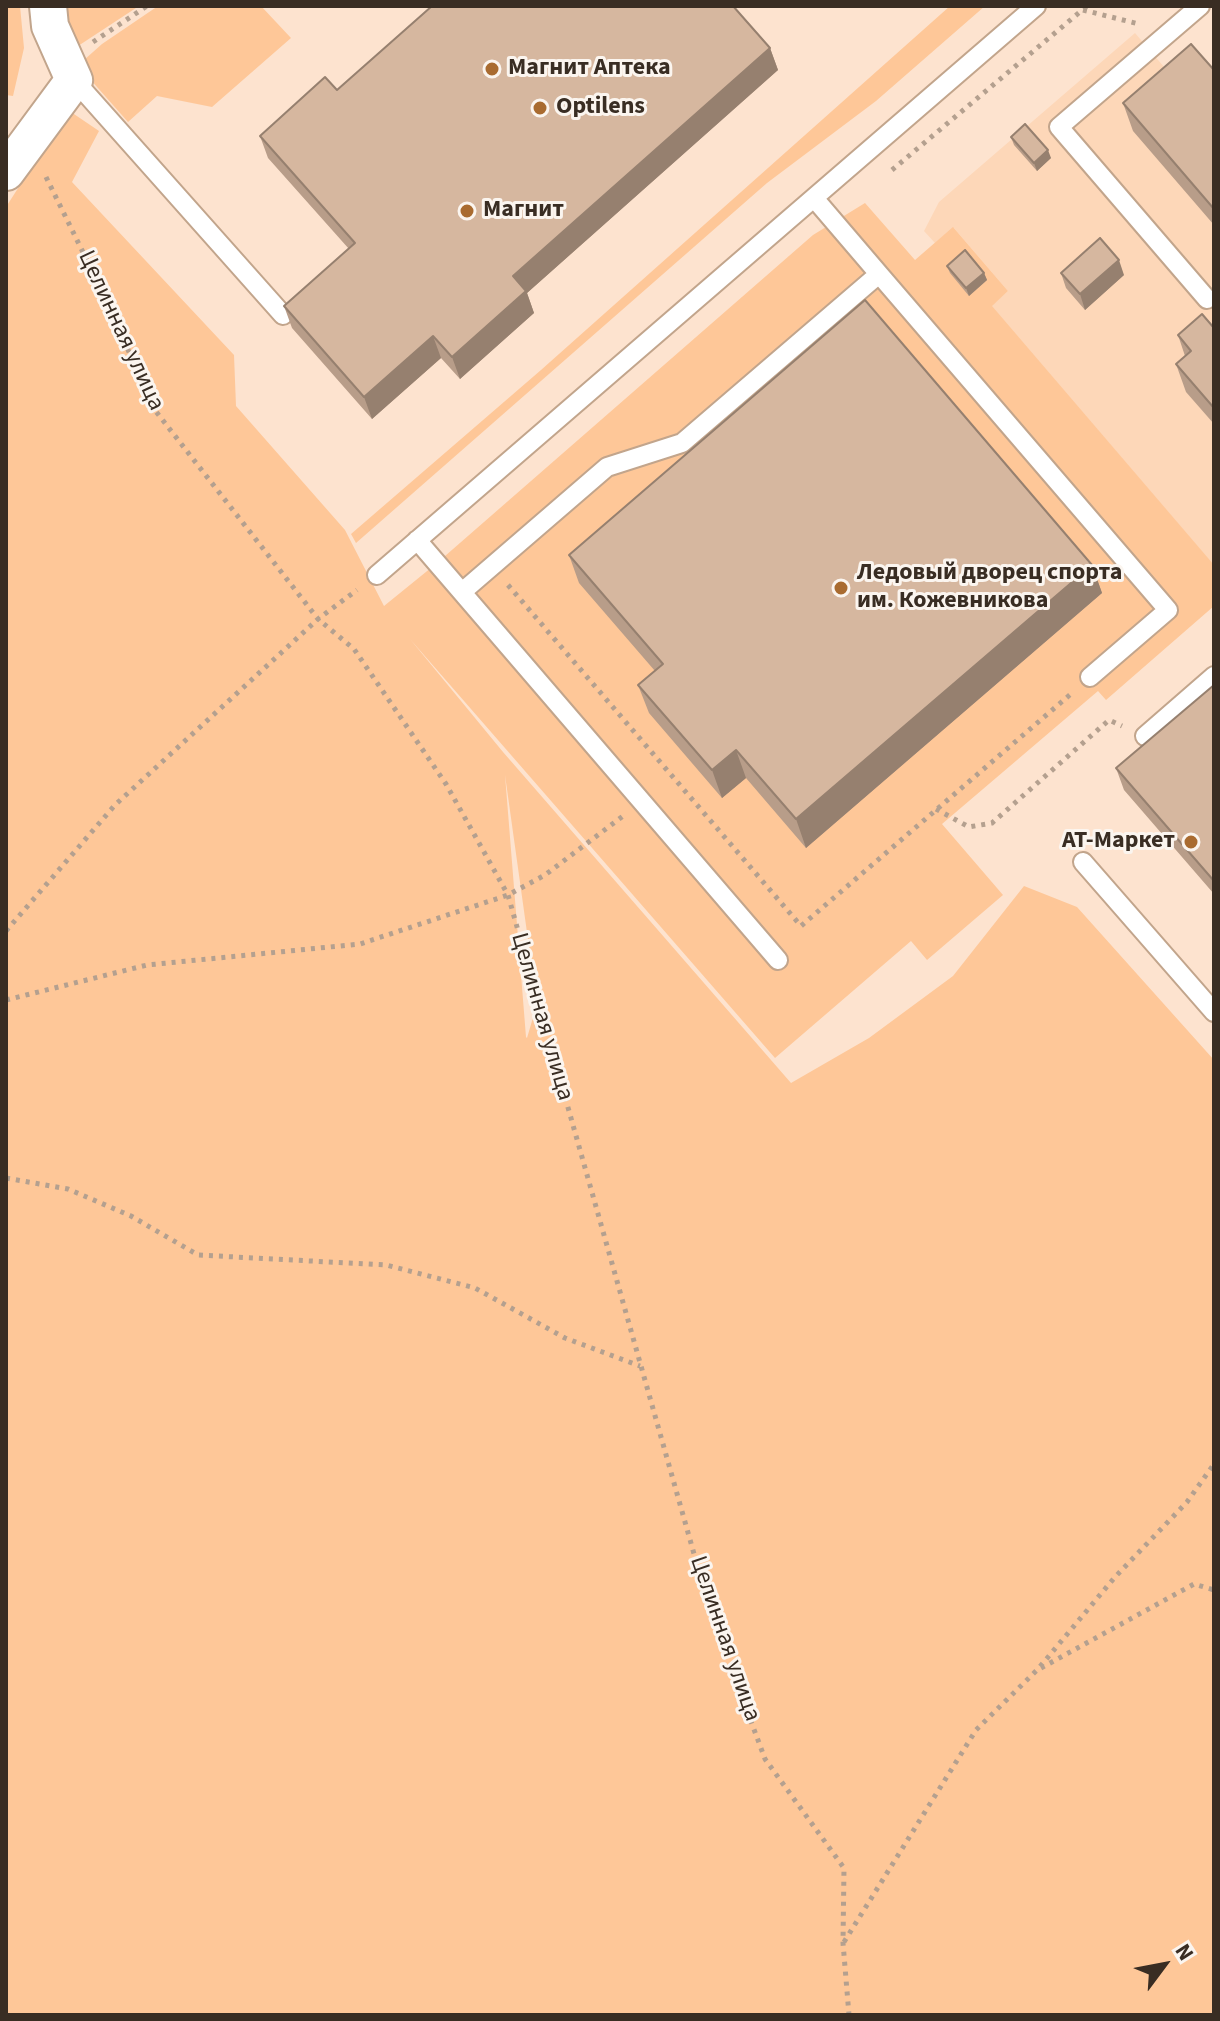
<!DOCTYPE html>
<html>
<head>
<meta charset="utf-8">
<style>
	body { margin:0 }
	#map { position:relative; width:1220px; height:2021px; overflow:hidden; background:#fde3cf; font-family:"Source Sans 3",sans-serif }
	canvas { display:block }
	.frame { position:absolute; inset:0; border:8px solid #392d23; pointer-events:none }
	.north { position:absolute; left:1124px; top:1925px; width:80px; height:80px; -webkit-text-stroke:6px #fbf5ef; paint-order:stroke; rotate:58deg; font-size:22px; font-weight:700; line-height:32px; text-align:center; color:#392d23 }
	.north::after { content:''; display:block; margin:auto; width:28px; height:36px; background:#392d23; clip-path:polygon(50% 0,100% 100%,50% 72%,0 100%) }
</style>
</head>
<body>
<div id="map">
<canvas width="1220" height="2021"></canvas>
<div class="frame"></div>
<div class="north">N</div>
</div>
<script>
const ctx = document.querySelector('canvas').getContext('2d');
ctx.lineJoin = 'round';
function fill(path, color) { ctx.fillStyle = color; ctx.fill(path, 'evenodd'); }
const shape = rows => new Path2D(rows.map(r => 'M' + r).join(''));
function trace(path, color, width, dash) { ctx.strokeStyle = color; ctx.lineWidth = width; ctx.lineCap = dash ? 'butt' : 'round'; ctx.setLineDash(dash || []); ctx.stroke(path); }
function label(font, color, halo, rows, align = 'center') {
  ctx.font = font + ' "Source Sans 3",sans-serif'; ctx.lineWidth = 6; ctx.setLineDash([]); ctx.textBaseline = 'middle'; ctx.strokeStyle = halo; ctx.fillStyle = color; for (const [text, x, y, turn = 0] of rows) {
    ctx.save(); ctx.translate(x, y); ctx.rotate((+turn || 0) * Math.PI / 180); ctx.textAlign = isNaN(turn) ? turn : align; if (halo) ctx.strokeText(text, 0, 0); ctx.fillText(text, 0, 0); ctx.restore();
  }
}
fill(shape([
	[1135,33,1182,88,1214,86,1214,566,991,306,1008,291,954,228,935,243,924,231,939,202]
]), '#fdd7b8');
fill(shape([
	[6,6,20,6,24,48,13,96,6,95],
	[62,6,139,6,75,48],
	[158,6,261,6,291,38,212,107,157,96,128,122,90,79,84,60,102,44],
	[950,6,985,6,876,101,767,183,356,543,351,534,541,370],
	[68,110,99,131,72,182,234,355,236,406,345,530,384,606,437,563,813,235,865,203,915,260,953,227,1008,291,992,306,1214,565,1214,606,1106,700,1098,691,942,824,1003,895,927,960,911,941,775,1058,410,639,503,752,791,1083,869,1038,953,976,1024,886,1077,907,1214,1060,1214,2015,6,2015,6,207],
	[505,775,537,1004,527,1038,526,1037]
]), '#fec798');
const lane = shape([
	[1200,6,1059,127,1207,299],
	[74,80,283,315],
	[879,274,1168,610,1090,677],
	[417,540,778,960],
	[377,575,1036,6],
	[462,592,607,467,682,443,879,274,814,198],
	[1145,736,1214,676],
	[1083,862,1214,1012]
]);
const street = shape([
	[6,172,74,80,50,26,48,6]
]);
trace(lane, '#c2a58c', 22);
trace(street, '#c2a58c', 40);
trace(shape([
	[1083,10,1139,24],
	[93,42,147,6],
	[892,170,1087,6],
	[46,177,104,295,154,409,318,619,354,649,446,784,508,895,711,1614,765,1759,844,1868,843,1943,849,2015],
	[508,585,801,926,1072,693],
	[936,809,969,827,992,823,1109,720,1122,726],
	[6,931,115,805,318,619,357,590],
	[6,1000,147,965,360,944,508,895,545,875,623,816],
	[6,1178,68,1189,131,1216,198,1255,386,1265,475,1288,565,1338,640,1366],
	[1041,1668,1194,1584,1214,1590],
	[844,1942,976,1730,1038,1669,1115,1577,1187,1502,1214,1464]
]), '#b4a08f', 5, [4, 6]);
trace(lane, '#fff', 18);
trace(street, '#fff', 36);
fill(shape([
	[770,48,778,70,527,293,534,313,460,379,441,358,372,419,292,328,284,306,349,249,268,158,260,136],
	[1214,70,1214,225,1133,131,1123,103],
	[1011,137,1051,158,1037,171,1014,145],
	[947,266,984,273,987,280,969,296,950,273],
	[1061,273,1124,275,1085,310,1066,288],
	[1214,328,1214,424,1186,392,1176,364,1185,356,1178,335],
	[569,555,1092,565,1102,593,806,848,746,778,722,798,649,713,638,685,655,671,579,583],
	[1214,685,1214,894,1124,790,1116,768]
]), '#b89d89');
fill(shape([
	[770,48,778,70,527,293,534,313,460,379,452,357,513,276],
	[1048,150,1051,158,1037,171,1034,163],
	[1119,260,1124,275,1085,310,1080,294],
	[984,273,987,280,969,296,966,288],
	[433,336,441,358,372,419,364,397],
	[1092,565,1102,593,806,848,796,819],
	[736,750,746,778,722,798,712,770]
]), '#96806f');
const building = shape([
	[432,6,733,6,770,48,513,276,526,291,452,357,433,336,364,397,284,306,355,243,260,136,325,77,337,90,432,6],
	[1191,44,1214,70,1214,209,1123,103,1191,44],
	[1025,124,1048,150,1034,163,1011,137,1025,124],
	[1100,238,1119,260,1080,294,1061,273,1100,238],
	[965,250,984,273,966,288,947,266,965,250],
	[865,300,1092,565,796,819,736,750,712,770,638,685,663,664,569,555,865,300],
	[1202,314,1214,328,1214,408,1176,364,1191,351,1178,335,1202,314],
	[1214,685,1214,881,1116,768,1214,685]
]);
fill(building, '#d6b79f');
trace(building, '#96806f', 2);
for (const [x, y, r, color] of [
	[492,69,8,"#a96b30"],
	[540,108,8,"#a96b30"],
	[467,211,8,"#a96b30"],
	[841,588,8,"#a96b30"],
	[1191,842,8,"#a96b30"]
]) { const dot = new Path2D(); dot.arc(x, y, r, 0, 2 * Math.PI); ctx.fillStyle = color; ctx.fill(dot); trace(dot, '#fbf5ef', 3); }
label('bold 24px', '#392d23', '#fbf5ef', [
	["Магнит Аптека",508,69],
	["Optilens",556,108],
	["Магнит",483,211],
	["Ледовый дворец спорта",857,574],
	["им. Кожевникова",857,602],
	["АТ-Маркет",1175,842,"right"]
], 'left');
label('24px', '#392d23', '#fbf5ef', [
	["Целинная улица",120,331,65],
	["Целинная улица",541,1017,74],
	["Целинная улица",724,1639,71]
]);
</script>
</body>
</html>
